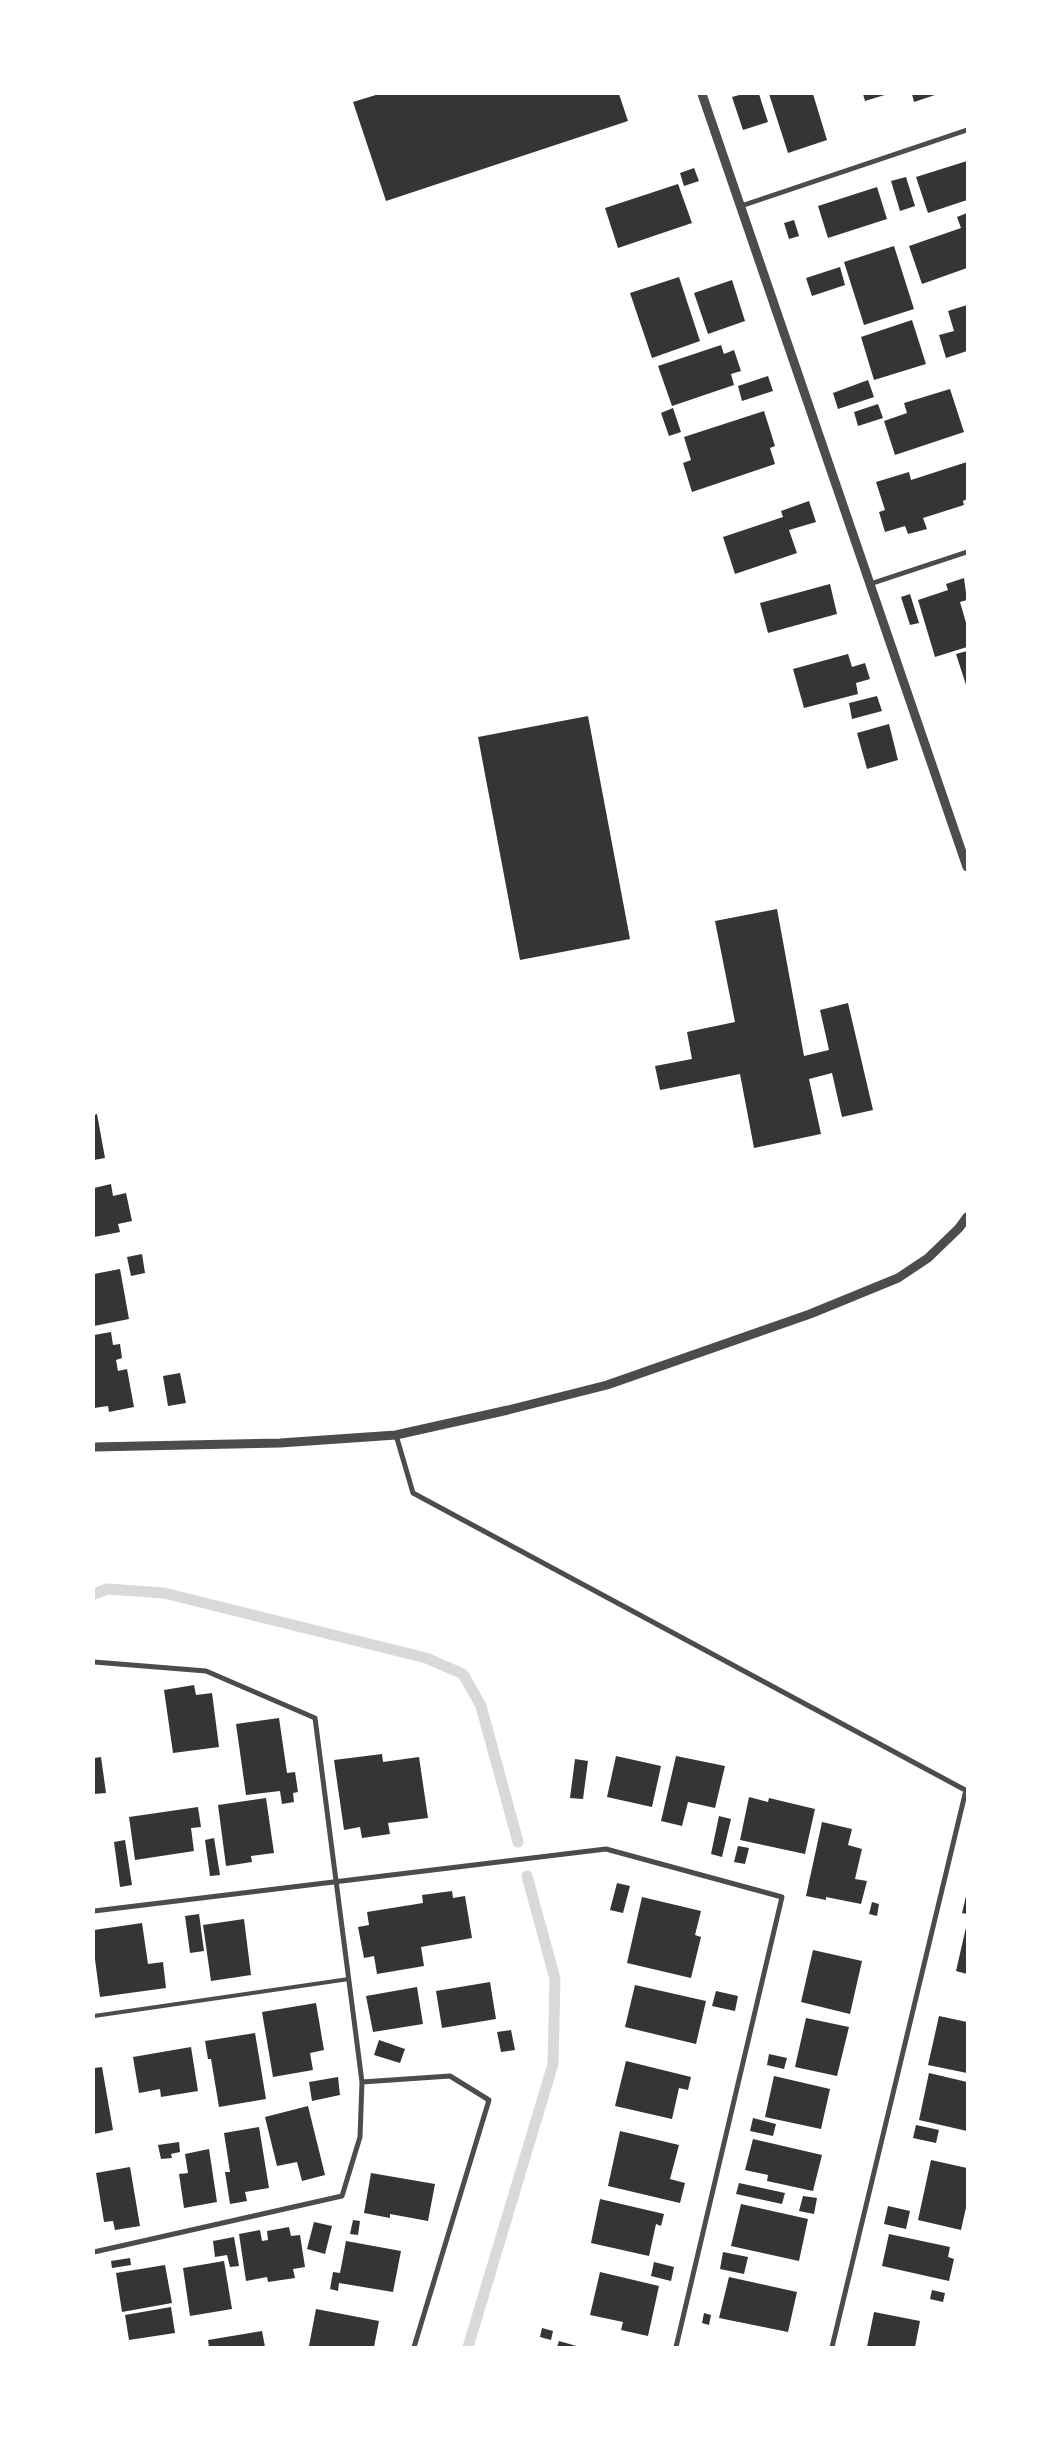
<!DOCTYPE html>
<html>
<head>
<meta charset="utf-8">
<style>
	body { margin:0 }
	#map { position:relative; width:1061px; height:2441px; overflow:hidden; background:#fff; font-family:Manrope,sans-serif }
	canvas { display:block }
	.frame { position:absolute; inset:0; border:95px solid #fff; pointer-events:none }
</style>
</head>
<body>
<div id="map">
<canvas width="1061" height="2441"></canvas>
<div class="frame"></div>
</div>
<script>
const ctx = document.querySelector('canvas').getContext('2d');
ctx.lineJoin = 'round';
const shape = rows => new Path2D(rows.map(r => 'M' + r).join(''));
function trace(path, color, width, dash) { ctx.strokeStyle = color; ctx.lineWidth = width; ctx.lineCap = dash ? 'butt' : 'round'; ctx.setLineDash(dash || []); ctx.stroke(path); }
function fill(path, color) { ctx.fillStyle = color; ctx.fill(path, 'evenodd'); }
trace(shape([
	[94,1594,107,1589,164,1593,426,1658,463,1674,481,1706,518,1842],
	[468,2347,553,2064,555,1979,527,1876]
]), '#d9d9d9', 11);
fill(shape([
	[379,94,619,94,628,121,386,201,353,102],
	[743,94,759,94,768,122,743,130,732,97],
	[769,94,813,94,827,140,788,153],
	[863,94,888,94,865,101],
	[912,94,934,94,935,95,914,102],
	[967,161,967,200,928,213,916,177],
	[694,168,699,181,684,186,680,173],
	[906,177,915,206,900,211,891,181],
	[678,184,692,223,618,248,605,208],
	[877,187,887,219,828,238,818,206],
	[967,213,967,268,922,284,909,246,961,228,957,217],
	[794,220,799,236,789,239,784,223],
	[894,246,914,309,864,325,844,262],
	[840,267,845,285,812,296,806,278],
	[679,277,700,341,652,358,630,293],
	[732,280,745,321,708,334,694,293],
	[967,305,967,351,946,358,939,335,954,331,948,311],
	[912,320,926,364,874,380,861,337],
	[721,345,724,354,734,350,741,371,731,374,734,385,672,406,658,366],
	[768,376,773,391,742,401,738,386],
	[868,380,874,397,838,409,833,393],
	[950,389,964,432,895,455,884,421,907,413,904,403],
	[878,404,883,418,858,426,854,412],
	[673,408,681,432,669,436,661,413],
	[764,411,775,446,770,448,775,464,692,492,683,463,691,460,684,437],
	[967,462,967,499,963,501,964,505,923,518,927,529,908,534,905,526,885,532,879,512,885,510,876,482,909,472,911,480],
	[809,501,816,522,789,530,797,553,735,574,723,537,783,517,781,511],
	[964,578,967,600,960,602,967,626,967,647,935,657,918,600,948,590,946,584],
	[830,584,837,614,768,633,760,603],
	[910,594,919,623,910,625,901,597],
	[967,651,967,688,956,654],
	[848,654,852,667,865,663,870,679,856,683,858,694,804,708,793,669],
	[877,696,882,711,852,719,849,703],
	[588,716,630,939,520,960,478,737],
	[889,724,898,760,867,769,857,733],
	[777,909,804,1056,829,1050,820,1010,848,1003,873,1110,842,1117,832,1073,809,1079,821,1134,754,1148,740,1074,660,1090,655,1066,692,1059,687,1032,735,1022,715,921],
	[97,1114,105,1158,94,1160,94,1115],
	[111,1184,113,1196,126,1193,132,1221,118,1224,120,1232,94,1237,94,1188],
	[142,1254,145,1273,131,1276,127,1257],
	[120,1269,129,1319,94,1326,94,1274],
	[111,1332,113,1345,120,1344,122,1358,116,1360,118,1371,127,1369,134,1407,109,1412,108,1406,94,1408,94,1335],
	[180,1373,186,1403,168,1406,163,1376],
	[194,1685,196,1695,212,1693,219,1747,173,1753,164,1690],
	[279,1718,287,1773,295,1772,298,1792,293,1793,294,1802,282,1804,280,1791,246,1795,236,1724],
	[382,1754,383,1762,419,1757,428,1818,388,1823,390,1834,362,1838,360,1827,344,1830,334,1760],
	[616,1756,661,1766,652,1807,607,1797],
	[676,1756,725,1766,715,1808,688,1802,682,1826,661,1821],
	[101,1757,106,1793,94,1794,94,1758],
	[575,1759,588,1761,583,1799,570,1798],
	[749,1797,768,1802,769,1798,815,1809,805,1854,740,1840],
	[266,1798,274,1853,251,1856,252,1862,226,1866,218,1805],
	[198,1807,201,1827,191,1828,194,1851,135,1860,129,1817],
	[719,1816,731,1819,722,1857,711,1854],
	[822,1822,852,1829,848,1845,862,1849,855,1879,867,1881,861,1904,826,1897,826,1900,806,1896],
	[214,1838,220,1875,210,1876,205,1840],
	[125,1840,132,1885,120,1887,114,1842],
	[738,1846,749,1848,745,1864,734,1862],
	[617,1883,630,1886,623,1913,610,1910],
	[452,1891,453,1898,465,1896,472,1938,421,1947,424,1966,377,1974,374,1956,364,1958,358,1927,369,1925,367,1912,423,1903,422,1895],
	[967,1892,967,1914,962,1913],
	[642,1897,701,1911,695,1935,701,1937,691,1978,627,1963],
	[872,1902,879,1904,877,1916,869,1914],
	[199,1914,204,1951,190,1953,185,1916],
	[244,1919,251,1975,211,1981,203,1925],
	[142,1923,148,1964,163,1962,166,1988,100,1997,94,1952,94,1930],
	[967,1923,967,1974,956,1971],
	[813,1950,862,1961,850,2014,801,2002],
	[490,1982,496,2019,442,2028,436,1991],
	[635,1985,706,2001,696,2044,625,2027],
	[417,1987,423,2024,373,2032,366,1996],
	[716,1991,738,1996,735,2011,712,2006],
	[316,2003,324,2050,310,2053,313,2070,273,2077,262,2012],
	[939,2016,967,2022,967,2073,928,2065],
	[806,2018,849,2027,837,2076,795,2067],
	[511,2030,515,2050,501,2052,497,2032],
	[255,2033,266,2099,219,2107,211,2059,208,2059,205,2041],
	[379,2040,405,2049,400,2063,374,2055],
	[191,2047,198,2091,161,2097,160,2089,139,2093,133,2057],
	[769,2054,787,2058,784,2069,767,2065],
	[626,2061,691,2077,688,2090,679,2088,672,2119,615,2106],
	[102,2067,113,2130,94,2134,94,2068],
	[929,2073,967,2082,967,2131,919,2120],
	[774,2076,830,2089,821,2129,765,2117],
	[338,2077,340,2095,312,2101,309,2082],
	[308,2106,325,2175,302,2181,297,2162,277,2166,265,2117],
	[753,2118,776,2124,773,2136,750,2131],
	[916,2125,939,2130,936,2143,913,2138],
	[259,2127,269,2188,245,2192,247,2201,230,2204,225,2172,230,2172,224,2133],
	[620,2131,679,2145,670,2179,685,2183,680,2203,608,2186],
	[753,2139,822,2155,813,2191,767,2181,768,2175,745,2170],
	[179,2142,180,2152,171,2154,172,2158,161,2159,158,2145],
	[209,2149,217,2202,184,2208,179,2174,188,2173,185,2154],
	[931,2160,967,2168,967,2203,961,2230,918,2220],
	[130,2167,140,2226,115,2230,113,2221,104,2222,96,2173],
	[371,2173,435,2184,428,2221,390,2214,390,2218,364,2213],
	[739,2183,785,2193,782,2204,736,2194],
	[803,2196,817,2198,814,2214,799,2211],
	[600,2199,664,2214,661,2226,656,2224,649,2256,591,2243],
	[741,2204,808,2219,799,2261,731,2246],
	[888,2206,910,2211,906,2229,884,2224],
	[353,2220,360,2221,358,2235,350,2234],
	[314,2222,332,2226,325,2254,307,2249],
	[289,2227,291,2236,300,2235,305,2267,293,2269,295,2278,268,2282,267,2277,246,2281,239,2234,260,2230,262,2241,268,2240,267,2231],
	[889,2234,950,2247,948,2257,954,2259,949,2281,882,2266],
	[234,2237,239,2266,230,2267,227,2255,215,2257,213,2241],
	[346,2241,401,2251,393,2292,339,2283,338,2291,330,2289,333,2272,340,2273],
	[723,2252,748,2257,744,2274,720,2269],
	[130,2258,131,2265,112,2268,111,2261],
	[224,2261,232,2309,190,2316,183,2268],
	[654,2262,674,2267,671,2281,651,2276],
	[165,2265,172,2303,122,2312,116,2273],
	[600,2272,659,2286,648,2336,621,2330,623,2322,590,2315],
	[729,2277,797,2292,788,2332,719,2318],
	[932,2290,945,2293,943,2302,930,2299],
	[171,2307,175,2333,129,2340,125,2315],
	[316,2309,379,2321,374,2347,309,2346],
	[874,2312,920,2321,915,2347,867,2347],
	[704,2313,711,2315,709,2325,702,2323],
	[542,2328,553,2331,551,2340,540,2337],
	[262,2331,265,2347,209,2347,208,2340],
	[559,2341,580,2347,557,2347]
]), '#353535');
trace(shape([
	[94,2016,349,1979]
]), '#4c4c4c', 4);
trace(shape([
	[741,206,967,130],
	[870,584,967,552],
	[396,1435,413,1493,967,1791],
	[94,1662,206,1671,315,1718,362,2082,360,2137,342,2196,94,2252],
	[94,1911,606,1849,782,1897,676,2347],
	[362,2082,450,2076,489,2100,414,2347],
	[832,2347,966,1790]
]), '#4c4c4c', 5);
trace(shape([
	[702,94,967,867],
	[94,1447,280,1443,396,1435,508,1410,607,1385,810,1314,898,1278,928,1258,959,1228,967,1217]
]), '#4c4c4c', 9);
</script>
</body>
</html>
